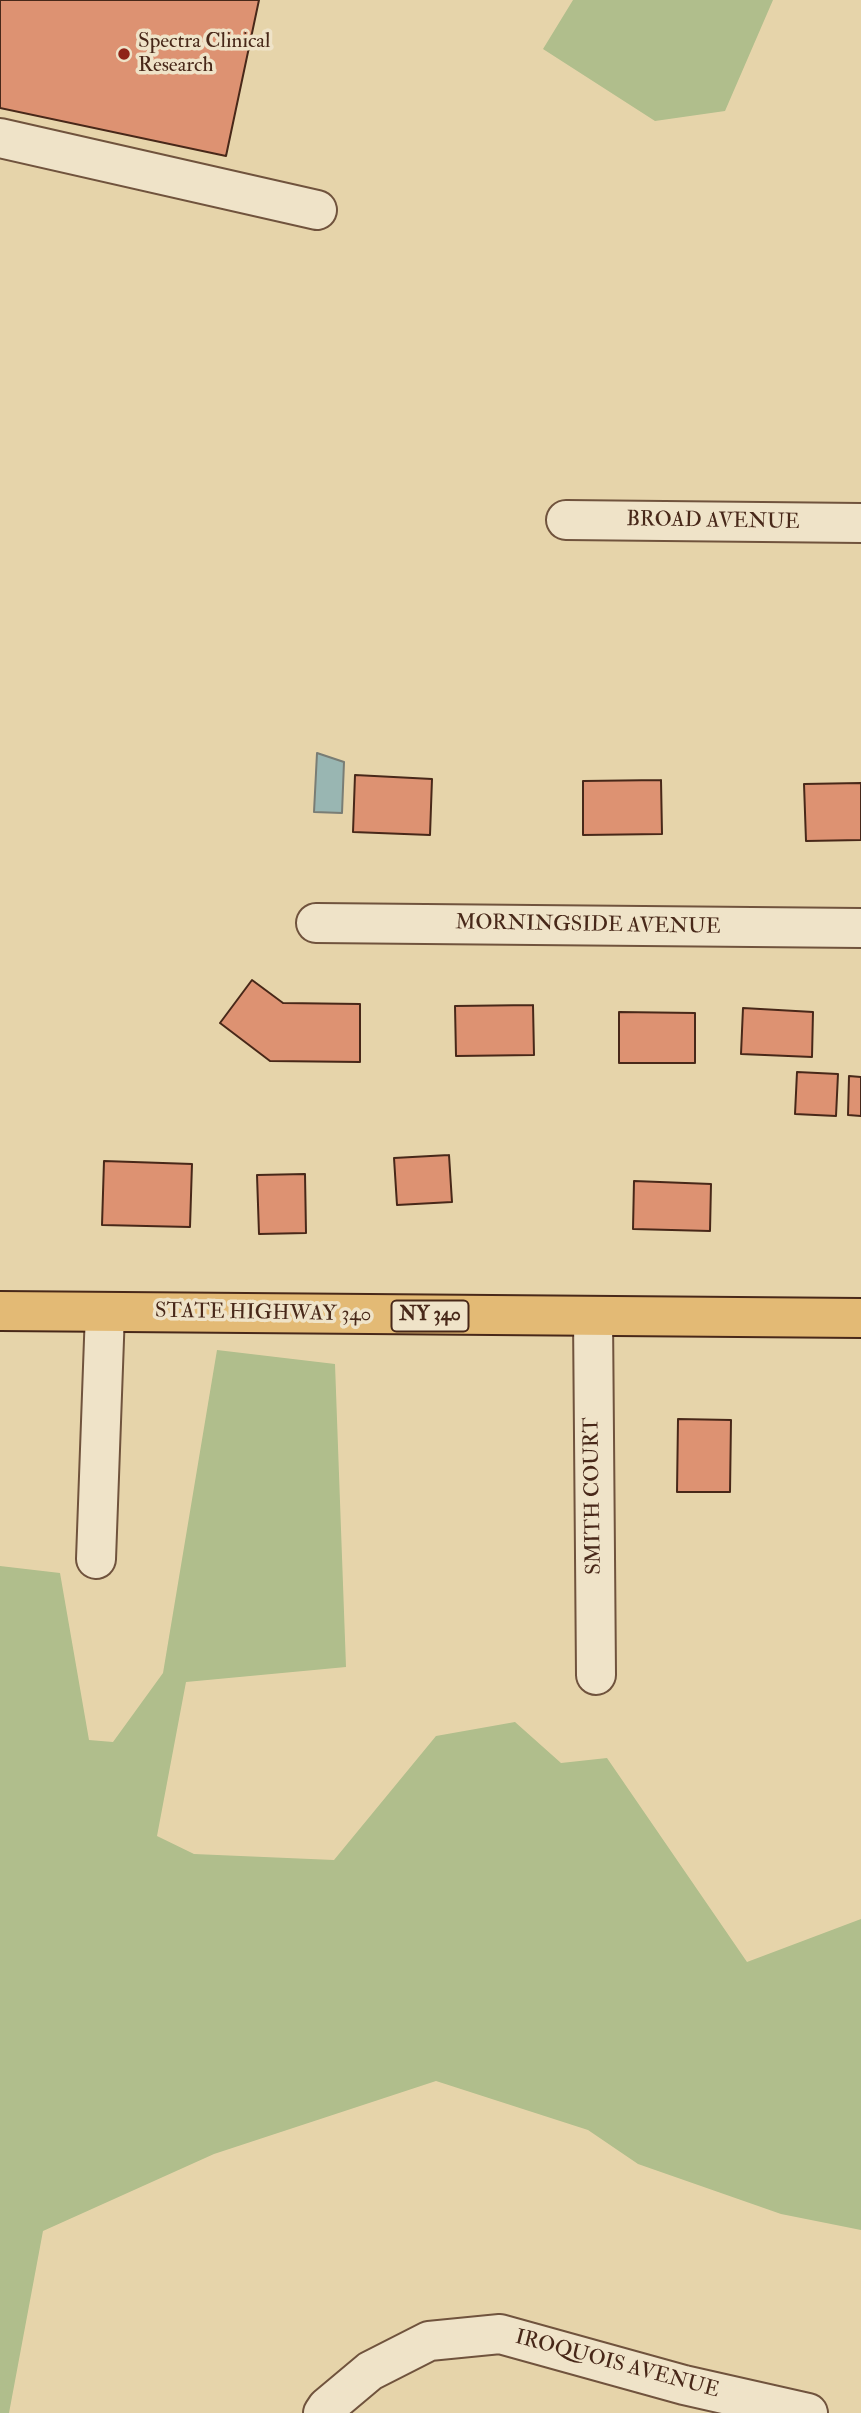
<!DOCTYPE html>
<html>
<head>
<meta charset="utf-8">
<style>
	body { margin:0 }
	canvas { display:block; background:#e6d4aa }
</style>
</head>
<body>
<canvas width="861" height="2413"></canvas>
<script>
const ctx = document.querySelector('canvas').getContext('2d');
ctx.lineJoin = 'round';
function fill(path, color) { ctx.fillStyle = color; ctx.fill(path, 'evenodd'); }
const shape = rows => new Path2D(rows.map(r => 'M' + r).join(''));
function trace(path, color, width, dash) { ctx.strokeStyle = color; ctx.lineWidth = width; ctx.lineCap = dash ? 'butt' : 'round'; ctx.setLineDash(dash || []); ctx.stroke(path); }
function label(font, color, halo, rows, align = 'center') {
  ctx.font = font + ' "IM FELL Double Pica",serif'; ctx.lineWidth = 7; ctx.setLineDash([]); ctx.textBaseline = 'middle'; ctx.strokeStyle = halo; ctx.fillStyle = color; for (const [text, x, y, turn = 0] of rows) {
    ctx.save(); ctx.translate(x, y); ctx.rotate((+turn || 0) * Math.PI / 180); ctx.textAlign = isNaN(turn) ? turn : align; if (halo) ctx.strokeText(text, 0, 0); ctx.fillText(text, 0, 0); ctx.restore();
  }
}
fill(shape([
	[573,0,773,0,725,111,655,121,543,49],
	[217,1350,335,1364,346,1667,186,1682,157,1836,194,1854,334,1860,436,1736,515,1722,561,1763,607,1758,747,1962,861,1919,861,2230,781,2214,638,2164,588,2130,436,2081,214,2154,43,2231,9,2413,0,2413,0,1566,60,1573,89,1740,113,1742,163,1673]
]), '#b0be8c');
const water = shape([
	[317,753,344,762,342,813,314,812,317,753]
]);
fill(water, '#99b6b2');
trace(water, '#797d75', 2);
const building = shape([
	[0,0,259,0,226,156,0,108,0,0],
	[355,775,432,779,430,835,353,832,355,775],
	[661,780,662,834,583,835,583,781,661,780],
	[861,783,861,840,806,841,804,784,861,783],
	[252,980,283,1003,360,1004,360,1062,270,1061,220,1023,252,980],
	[533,1005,534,1055,456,1056,455,1006,533,1005],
	[743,1008,813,1012,812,1057,741,1054,743,1008],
	[619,1012,695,1013,695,1063,619,1063,619,1012],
	[797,1072,838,1074,836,1116,795,1114,797,1072],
	[849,1076,861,1077,861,1116,848,1115,849,1076],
	[449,1155,452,1202,397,1205,394,1158,449,1155],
	[104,1161,192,1164,190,1227,102,1225,104,1161],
	[305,1174,306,1233,259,1234,257,1175,305,1174],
	[634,1181,711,1184,710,1231,633,1229,634,1181],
	[678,1419,731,1420,730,1492,677,1492,678,1419]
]);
fill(building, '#dd9272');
trace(building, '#482819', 2);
const minor = shape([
	[0,138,317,210],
	[566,520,861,523],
	[316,923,861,928],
	[593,1317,596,1675],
	[96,1559,105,1312],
	[323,2413,327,2407,370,2371,429,2341,500,2334,684,2385,808,2413]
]);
const major = shape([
	[0,1311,861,1318]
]);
trace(minor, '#70533d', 42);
trace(major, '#482819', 42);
trace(minor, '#efe3c8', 38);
trace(major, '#e3ba75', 38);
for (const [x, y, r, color] of [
	[124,54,7,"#8f2418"]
]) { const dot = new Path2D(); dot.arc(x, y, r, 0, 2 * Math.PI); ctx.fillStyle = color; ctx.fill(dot); trace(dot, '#efe3c8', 2.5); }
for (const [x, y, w] of [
	[430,1316,77]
]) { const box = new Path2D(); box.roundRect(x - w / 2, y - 15.5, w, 31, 5); ctx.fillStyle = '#efe3c8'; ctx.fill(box); trace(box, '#482819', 2); }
label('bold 19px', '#482819', null, [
	["NY 340",430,1316]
]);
label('21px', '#482819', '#efe3c8', [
	["Spectra Clinical",138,42],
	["Research",138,66]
], 'left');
label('21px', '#482819', '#efe3c8', [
	["BROAD AVENUE",713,522,1],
	["MORNINGSIDE AVENUE",588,926,1],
	["STATE HIGHWAY 340",263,1314,1],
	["SMITH COURT",594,1496,-91],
	["IROQUOIS AVENUE",617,2365,15]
]);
</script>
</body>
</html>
